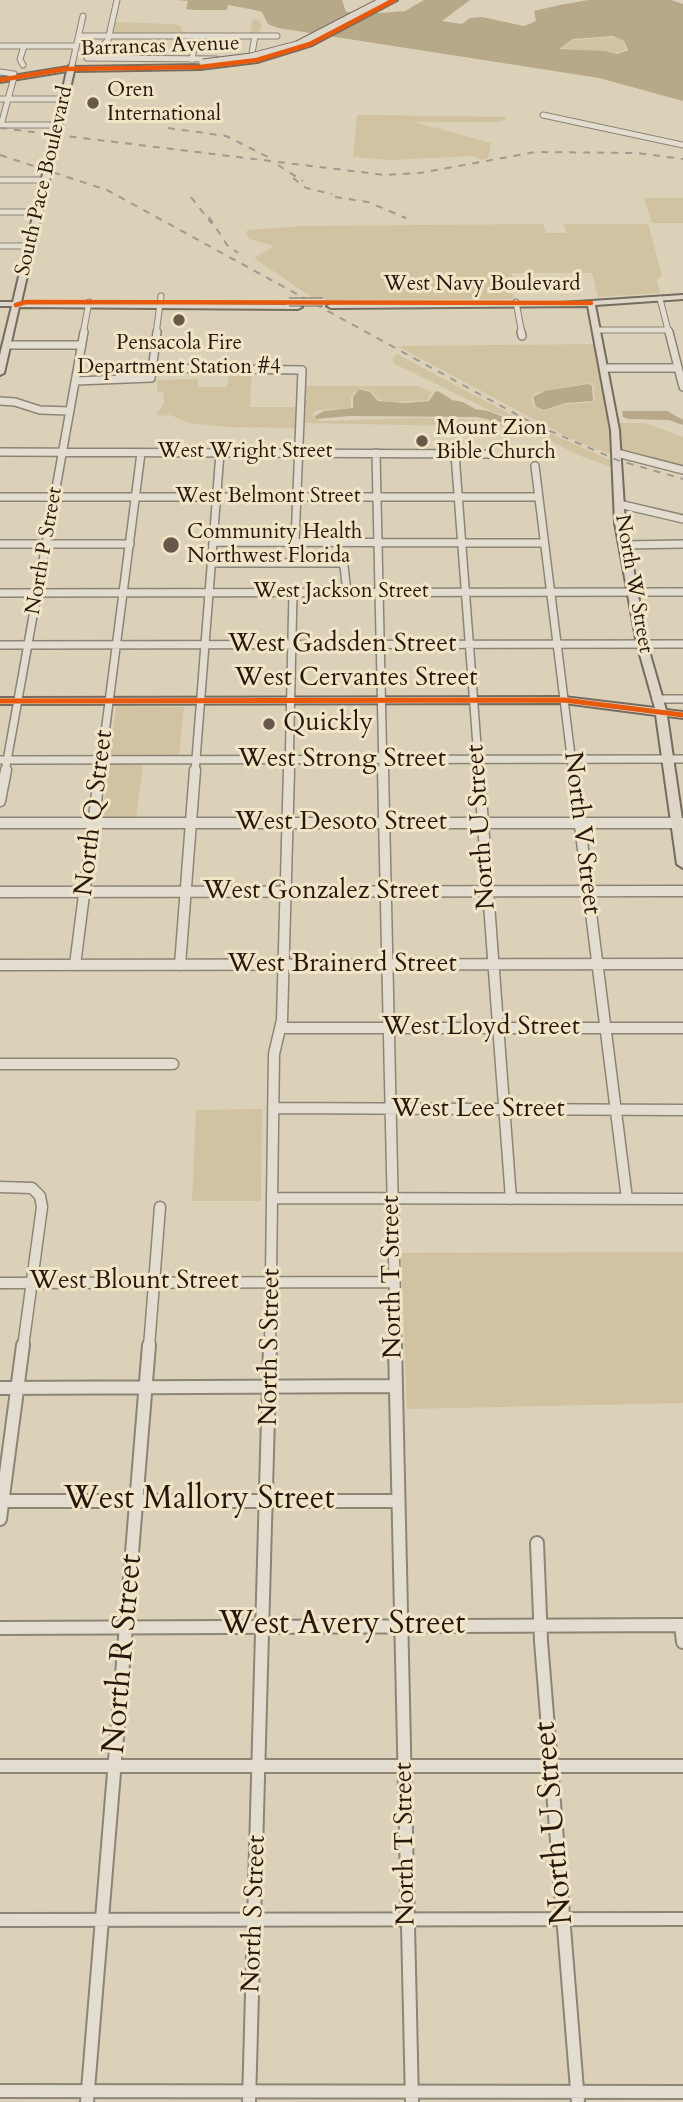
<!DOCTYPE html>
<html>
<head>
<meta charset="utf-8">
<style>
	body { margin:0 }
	canvas { display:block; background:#dbd1b8 }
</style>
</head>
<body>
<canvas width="683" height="2102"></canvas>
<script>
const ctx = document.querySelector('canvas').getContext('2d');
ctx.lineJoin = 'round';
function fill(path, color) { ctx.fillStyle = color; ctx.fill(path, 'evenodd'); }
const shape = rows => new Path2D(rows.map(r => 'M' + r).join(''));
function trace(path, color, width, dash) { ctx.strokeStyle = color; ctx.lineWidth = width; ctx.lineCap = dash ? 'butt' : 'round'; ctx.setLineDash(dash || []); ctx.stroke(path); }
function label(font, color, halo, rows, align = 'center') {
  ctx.font = font + ' Cardo,serif'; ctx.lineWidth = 6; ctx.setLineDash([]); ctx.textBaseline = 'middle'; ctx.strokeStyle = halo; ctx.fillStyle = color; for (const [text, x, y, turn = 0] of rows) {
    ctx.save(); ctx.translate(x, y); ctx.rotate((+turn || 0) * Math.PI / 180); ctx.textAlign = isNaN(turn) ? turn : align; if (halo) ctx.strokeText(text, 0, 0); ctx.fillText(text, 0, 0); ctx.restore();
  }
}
fill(shape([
	[253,19,259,20,262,26,258,35,111,35,114,22,171,24,181,26,182,32,250,33],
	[613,37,623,41,626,49,618,53,560,48,574,40],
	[357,115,379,115,507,117,505,120,499,122,414,122,491,143,488,158,481,160,473,156,391,160,353,157],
	[644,198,683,198,683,223,652,223],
	[543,224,546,233,566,233,564,224,648,224,662,275,657,280,660,293,598,297,592,273,512,273,513,299,316,300,254,258,274,246,249,239,246,233,247,230,304,226],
	[597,344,613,430,614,456,569,438,397,346],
	[588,383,594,386,595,402,566,404,544,411,534,407,531,398,536,393],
	[397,354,523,421,614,462,615,468,580,456,524,427,526,424,520,421,491,411,393,363,393,357],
	[230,369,252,369,250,407,299,407,297,428,229,427,189,423,170,415,159,416,157,413,164,404,163,392,157,392,157,380,198,379,198,387,227,387],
	[305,386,419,386,432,392,428,400,394,402,379,400,371,391,359,388,351,397,351,408,317,410,312,415,319,421,421,418,495,421,507,427,302,423],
	[616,423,645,423,683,437,683,469,619,452],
	[116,706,184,707,179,755,110,756],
	[109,764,143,765,136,818,102,818],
	[262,1109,261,1201,192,1201,196,1110],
	[683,1252,683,1403,407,1409,401,1253]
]), '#d1c2a1');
fill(shape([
	[176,0,342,0,346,12,380,13,405,11,424,0,470,0,442,21,462,24,470,18,482,17,524,26,536,21,534,11,560,5,588,0,671,0,683,4,683,101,599,78,278,28,268,24,262,12,255,10,228,5,227,10,196,10,186,9,188,1],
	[613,36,624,41,628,50,617,54,605,51,559,49,573,39],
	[588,384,592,386,593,401,566,403,544,410,536,407,533,397,545,391],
	[359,389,370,392,378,401,405,403,429,401,435,392,438,391,452,400,463,402,475,409,488,411,524,425,522,427,477,417,349,416,316,419,315,416,324,411,353,408,353,397],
	[622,411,667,411,683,420,683,425,669,420,629,419,623,417]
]), '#b7a889');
const minorFar3 = shape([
	[117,0,108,40,100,48,86,53,87,58,216,59],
	[79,36,277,36],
	[0,46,76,46],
	[101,48,136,48],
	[245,59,251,59,255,36],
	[192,60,196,36],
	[23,65,20,59,24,46],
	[72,65,83,16],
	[0,72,14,74],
	[14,77,1,125,58,125],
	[0,99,65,99],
	[543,115,683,145],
	[0,180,46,180],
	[0,212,39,212],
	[0,246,30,246],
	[660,299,669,334],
	[516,302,522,334],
	[597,330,669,330],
	[83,334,89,302],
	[156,334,161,296]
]);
const minorFar2 = shape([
	[521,332,522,336],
	[669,332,683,387],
	[7,345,82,345],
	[153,368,302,370,295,542],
	[604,368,678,368],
	[76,381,151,378,157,332],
	[0,401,15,402,40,410,70,411],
	[0,452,490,454],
	[376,453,383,772],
	[617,453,683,470],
	[455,454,479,772],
	[535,466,573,772],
	[0,497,537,497],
	[619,504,683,519],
	[213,542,543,543],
	[0,544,130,544],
	[624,545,683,544],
	[211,563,341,563,344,566,347,592],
	[0,593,683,592],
	[0,645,683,644],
	[656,699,683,699],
	[0,760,683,759],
	[5,772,84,332],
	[100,772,141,453],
	[195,772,220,453],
	[289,772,293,592]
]);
const minorFar1 = shape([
	[383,770,396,1347],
	[479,770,511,1199],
	[573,770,627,1199],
	[0,801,6,770],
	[0,823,683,823],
	[0,892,683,891],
	[0,965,683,964],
	[75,965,100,770],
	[180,965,195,770],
	[280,1028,683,1028],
	[0,1064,173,1064],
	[273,1108,683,1110],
	[0,1187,32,1188,40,1196,42,1207,23,1347],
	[272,1198,683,1199],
	[0,1283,394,1282],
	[149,1347,160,1207],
	[270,1347,274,1054,282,1020,289,770]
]);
const minor = shape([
	[395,1345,412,2102],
	[0,1388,395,1386],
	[0,1501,398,1501],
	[0,1519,23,1345],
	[537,1543,541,1641,578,2102],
	[681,1625,683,1642],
	[0,1628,683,1625],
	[0,1766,683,1766],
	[0,1920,683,1919],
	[0,2091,683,2092],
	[87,2102,149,1345],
	[249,2102,270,1345]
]);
const major = shape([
	[389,0,397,0,312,45,257,62,200,69,74,71,21,302,298,305,302,307,298,309,19,307,4,373,0,375,0,355,12,306,0,306,0,302,13,302,67,71,0,82,0,78,68,67,72,63,75,67,200,65,256,58,308,43,389,0],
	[683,295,683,299,595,305,619,430,625,523,647,644,666,710,683,712,683,718,667,716,683,826,683,868,677,864,656,715,564,703,0,704,0,698,564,697,655,708,637,644,615,523,611,430,588,306,331,308,327,306,331,304,561,303,683,295]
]);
trace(minorFar3, '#8c8576', 7);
trace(minorFar2, '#8c8576', 10);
trace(minorFar1, '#8c8576', 13);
trace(minor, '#8c8576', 16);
trace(major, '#746c5f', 4);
trace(minorFar3, '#e3ddd1', 5);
trace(minorFar2, '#e3ddd1', 7);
trace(minorFar1, '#e3ddd1', 10);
trace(minor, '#e3ddd1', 12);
fill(major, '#ded7c9');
trace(shape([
	[0,128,385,175,420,173,535,152,637,153,683,159],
	[168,128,226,136,268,157],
	[0,155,107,190,534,424,617,460,683,479],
	[278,165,303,181],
	[293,178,306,188,332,194],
	[191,197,212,224],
	[335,197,368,202,406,218],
	[209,217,227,245,238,253]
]), '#a09a90', 2, [7, 7]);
const majorBridge = shape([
	[203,63,251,57,297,45,384,0],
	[289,302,323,302]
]);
trace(majorBridge, '#746c5f', 9, []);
trace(majorBridge, '#ded7c9', 7);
trace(shape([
	[0,80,65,69,200,67,257,60,310,44,394,0],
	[16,305,26,302,591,303]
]), '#e8590c', 4.5);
trace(shape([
	[0,701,564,700,683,715]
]), '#e8590c', 5);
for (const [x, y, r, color] of [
	[93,103,7,"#675849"],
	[179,320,7,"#675849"],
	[422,441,7,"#675849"],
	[171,545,9,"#675849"],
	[269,724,7,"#675849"]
]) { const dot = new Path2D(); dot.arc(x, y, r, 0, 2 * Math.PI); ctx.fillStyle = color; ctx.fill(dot); trace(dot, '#f1e5c8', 2.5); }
label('21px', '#28170d', '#f1e5c8', [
	["Barrancas Avenue",160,47,-2],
	["South Pace Boulevard",45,181,-77],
	["West Navy Boulevard",482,285],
	["West Wright Street",245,452],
	["West Belmont Street",268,497],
	["North P Street",45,551,-80],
	["North W Street",633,584,80],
	["West Jackson Street",341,592]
]);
label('21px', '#28170d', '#f1e5c8', [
	["Oren",107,91],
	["International",107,115],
	["Pensacola Fire",179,344,"center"],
	["Department Station #4",179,368,"center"],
	["Mount Zion",436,429],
	["Bible Church",436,453],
	["Community Health",187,533],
	["Northwest Florida",187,557]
], 'left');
label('26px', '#28170d', '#f1e5c8', [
	["West Gadsden Street",342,645],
	["West Cervantes Street",356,679],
	["West Strong Street",342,760],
	["North Q Street",95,813,-83],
	["West Desoto Street",341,823],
	["North U Street",482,827,-94],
	["North V Street",581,833,83],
	["West Gonzalez Street",321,892],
	["West Brainerd Street",342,965],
	["West Lloyd Street",481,1028],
	["West Lee Street",478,1110],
	["North T Street",393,1277,-91],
	["West Blount Street",134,1282],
	["North S Street",271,1347,-89],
	["North T Street",406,1844,-91],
	["North S Street",255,1914,-88]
]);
label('26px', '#28170d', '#f1e5c8', [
	["Quickly",283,724]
], 'left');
label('32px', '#28170d', '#f1e5c8', [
	["West Mallory Street",199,1501],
	["West Avery Street",342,1626],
	["North R Street",124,1654,-85],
	["North U Street",555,1823,-95]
]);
</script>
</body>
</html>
